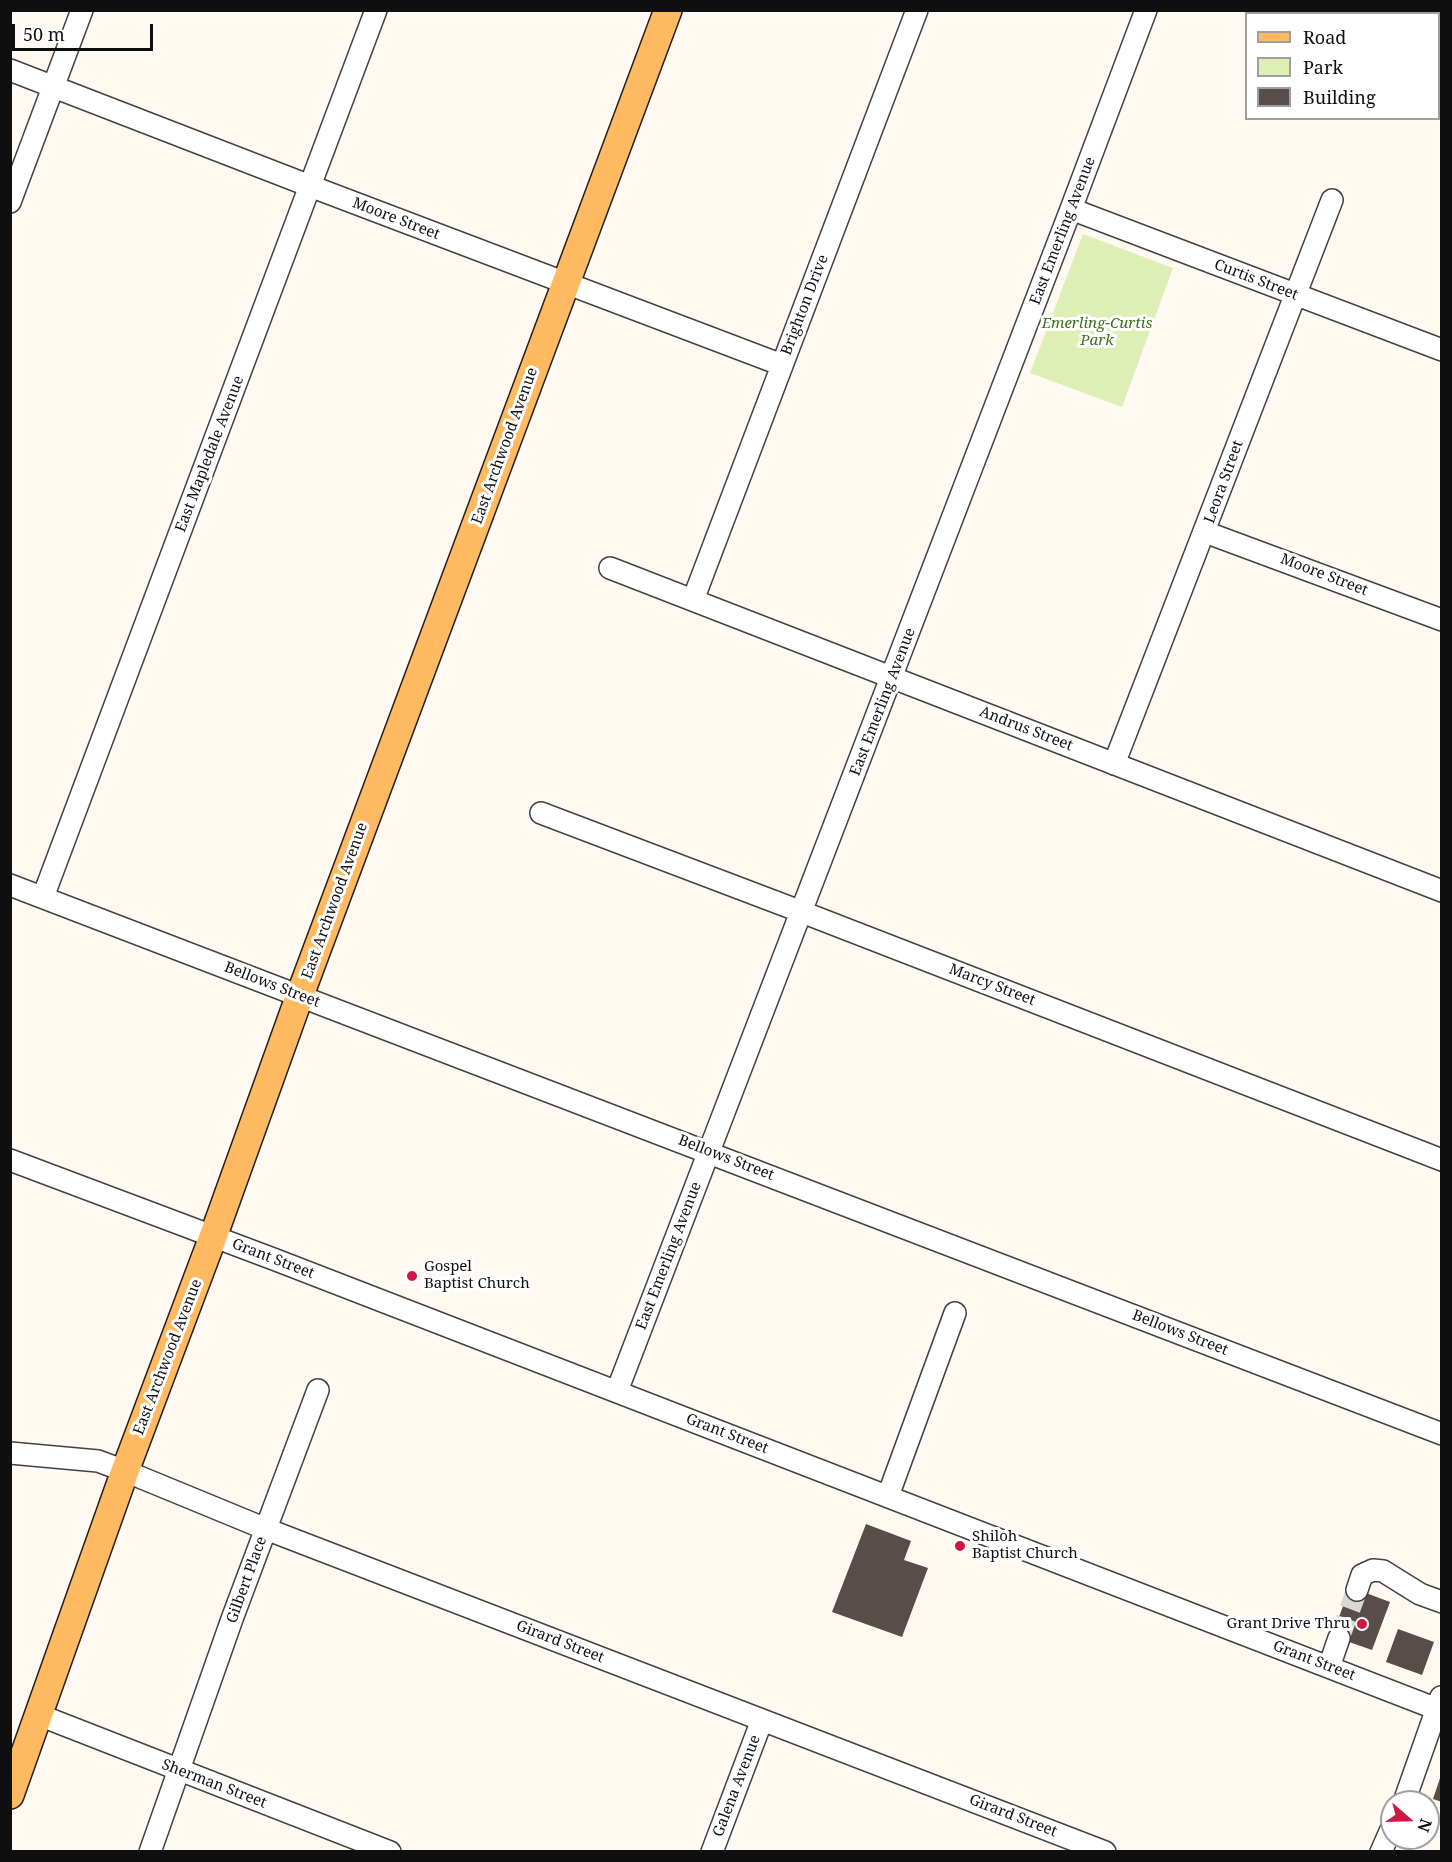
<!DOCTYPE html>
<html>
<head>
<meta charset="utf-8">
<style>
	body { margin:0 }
	#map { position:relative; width:1452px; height:1862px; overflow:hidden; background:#fff9f1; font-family:"Noto Serif",serif }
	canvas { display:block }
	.frame { position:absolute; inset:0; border:12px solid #0f0f0f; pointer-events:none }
	.legend { position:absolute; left:1245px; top:12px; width:195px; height:108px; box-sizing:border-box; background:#fff; border:2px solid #9f9f9f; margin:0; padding:8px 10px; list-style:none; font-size:18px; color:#0f0f0f }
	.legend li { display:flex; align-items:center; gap:12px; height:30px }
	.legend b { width:30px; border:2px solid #9f9f9f }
	.north { position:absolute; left:1380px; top:1790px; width:60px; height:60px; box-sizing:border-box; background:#fff; border:2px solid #9f9f9f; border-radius:50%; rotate:110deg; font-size:16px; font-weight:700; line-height:24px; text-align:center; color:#0f0f0f }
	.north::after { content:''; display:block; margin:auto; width:21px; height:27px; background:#d01643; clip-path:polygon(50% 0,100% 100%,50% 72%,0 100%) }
	.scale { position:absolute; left:12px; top:24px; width:141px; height:27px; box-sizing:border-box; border:3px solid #0f0f0f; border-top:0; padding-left:8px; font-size:18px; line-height:21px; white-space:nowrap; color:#0f0f0f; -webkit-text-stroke:4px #fff; paint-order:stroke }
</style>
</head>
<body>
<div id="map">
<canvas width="1452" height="1862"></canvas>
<div class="frame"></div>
<ul class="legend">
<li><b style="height:8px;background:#ffb961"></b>Road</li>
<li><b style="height:16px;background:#deefb5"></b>Park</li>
<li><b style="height:16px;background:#594d4a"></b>Building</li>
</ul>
<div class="north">N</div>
<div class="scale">50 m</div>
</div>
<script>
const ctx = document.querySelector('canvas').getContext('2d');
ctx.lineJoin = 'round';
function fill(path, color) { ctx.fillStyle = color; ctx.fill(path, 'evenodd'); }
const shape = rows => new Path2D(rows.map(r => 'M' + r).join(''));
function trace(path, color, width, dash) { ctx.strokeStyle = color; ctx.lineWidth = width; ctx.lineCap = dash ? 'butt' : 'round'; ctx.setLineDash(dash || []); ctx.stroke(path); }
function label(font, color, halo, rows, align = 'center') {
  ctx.font = font + ' "Noto Serif",serif'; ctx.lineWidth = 6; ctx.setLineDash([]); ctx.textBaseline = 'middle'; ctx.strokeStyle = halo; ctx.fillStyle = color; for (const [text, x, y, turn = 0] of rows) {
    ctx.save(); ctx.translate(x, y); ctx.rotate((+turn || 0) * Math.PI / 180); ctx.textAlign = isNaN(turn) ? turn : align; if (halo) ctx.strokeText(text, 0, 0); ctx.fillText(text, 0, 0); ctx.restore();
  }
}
fill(shape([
	[1083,234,1173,268,1122,407,1030,373]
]), '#deefb5');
fill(shape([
	[1341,11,1441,11,1441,49,1439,48,1438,14,1349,14]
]), '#e0e5be');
fill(shape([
	[866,1524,911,1541,904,1560,928,1568,902,1637,832,1612],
	[1350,1587,1390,1602,1372,1650,1332,1636],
	[1398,1629,1434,1642,1422,1675,1386,1662],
	[1441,1775,1442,1775,1442,1802,1433,1799]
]), '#594d4a');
trace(shape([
	[1339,1638,1357,1590]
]), '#dbd6cf', 21, [21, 10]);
const minor = shape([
	[1282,10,1289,14],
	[10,70,310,186,782,365],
	[1438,70,1442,72],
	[10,202,82,10],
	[1071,209,1442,350],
	[1205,532,1442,620],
	[610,568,1442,891],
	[693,600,917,10],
	[1114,764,1332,200],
	[541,813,802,912,1442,1160],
	[10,885,1442,1434],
	[43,897,376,10],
	[10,1160,276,1260,1442,1711],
	[617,1391,1071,209,1146,10],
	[10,1453,98,1461,125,1471,266,1529,1105,1852],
	[888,1496,955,1313],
	[1357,1590,1362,1575,1373,1570,1383,1571,1420,1594,1442,1602],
	[1329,1667,1339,1638],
	[39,1715,390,1852],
	[1404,1802,1441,1697],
	[150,1852,232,1619,318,1390],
	[712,1852,762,1720],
	[1381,1852,1392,1827]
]);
const major = shape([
	[10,1795,125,1471,213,1237,300,995,668,10]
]);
trace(minor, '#424242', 24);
trace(major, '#202020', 30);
trace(minor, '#fff', 21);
trace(major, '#ffb961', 27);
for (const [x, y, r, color] of [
	[412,1276,6,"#d01643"],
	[960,1546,6,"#d01643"],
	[1362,1624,6,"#d01643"]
]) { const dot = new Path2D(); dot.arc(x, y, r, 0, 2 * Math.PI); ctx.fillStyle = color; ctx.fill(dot); trace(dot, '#fff', 2); }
label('15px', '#0f0f0f', '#fff', [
	["Moore Street",396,219,21],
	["East Emerling Avenue",1063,231,-69],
	["Curtis Street",1256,280,21],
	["Brighton Drive",805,305,-69],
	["East Archwood Avenue",505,446,-70],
	["East Mapledale Avenue",210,454,-69],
	["Leora Street",1224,482,-70],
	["Moore Street",1324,575,21],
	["East Emerling Avenue",883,702,-69],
	["Andrus Street",1026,729,21],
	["East Archwood Avenue",335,901,-70],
	["Bellows Street",272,985,21],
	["Marcy Street",992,985,21],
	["Bellows Street",726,1158,21],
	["East Emerling Avenue",669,1256,-69],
	["Grant Street",273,1259,21],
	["Bellows Street",1180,1333,21],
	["East Archwood Avenue",168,1357,-69],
	["Grant Street",727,1434,21],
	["Gilbert Place",247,1580,-70],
	["Girard Street",560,1642,21],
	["Grant Street",1314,1661,21],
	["Sherman Street",214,1784,21],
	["Galena Avenue",737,1786,-69],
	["Girard Street",1013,1816,21]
]);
label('italic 15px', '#3b6f17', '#fff', [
	["Emerling-Curtis",1097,324],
	["Park",1097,341]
]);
label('15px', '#0f0f0f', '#fff', [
	["Gospel",424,1267],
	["Baptist Church",424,1284],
	["Shiloh",972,1537],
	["Baptist Church",972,1554],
	["Grant Drive Thru",1350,1624,"right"]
], 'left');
</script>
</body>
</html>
